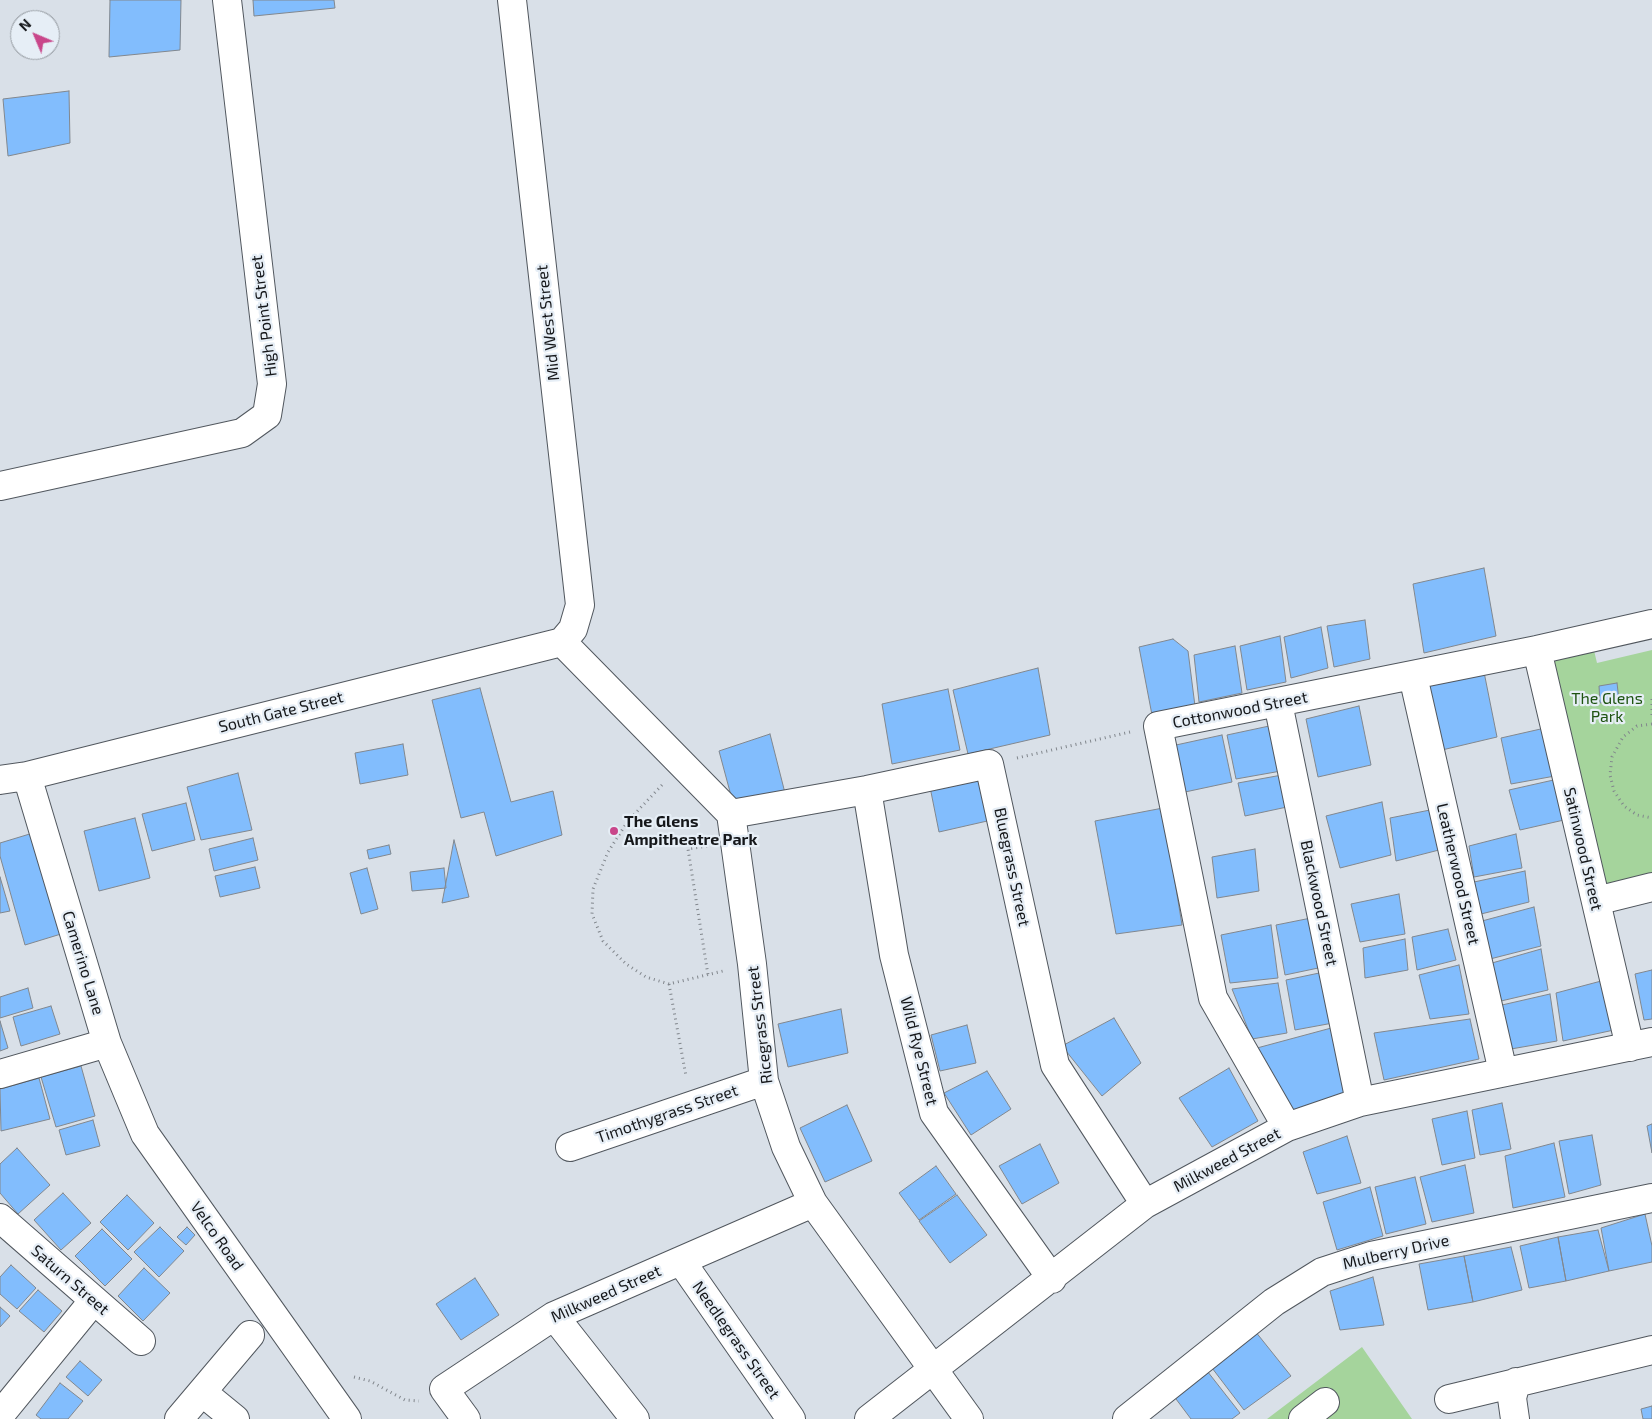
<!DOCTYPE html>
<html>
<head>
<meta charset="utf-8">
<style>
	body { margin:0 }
	#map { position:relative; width:1652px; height:1419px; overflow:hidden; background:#d9e0e8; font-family:"Exo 2",sans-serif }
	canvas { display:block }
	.north { position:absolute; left:10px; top:10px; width:50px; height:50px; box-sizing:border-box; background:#e6eef6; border:1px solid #92989e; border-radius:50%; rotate:315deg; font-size:14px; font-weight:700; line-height:20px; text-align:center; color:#15171a }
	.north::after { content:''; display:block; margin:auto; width:18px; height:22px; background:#c9468a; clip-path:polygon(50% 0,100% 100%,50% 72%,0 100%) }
</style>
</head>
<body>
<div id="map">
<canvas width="1652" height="1419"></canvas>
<div class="north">N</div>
</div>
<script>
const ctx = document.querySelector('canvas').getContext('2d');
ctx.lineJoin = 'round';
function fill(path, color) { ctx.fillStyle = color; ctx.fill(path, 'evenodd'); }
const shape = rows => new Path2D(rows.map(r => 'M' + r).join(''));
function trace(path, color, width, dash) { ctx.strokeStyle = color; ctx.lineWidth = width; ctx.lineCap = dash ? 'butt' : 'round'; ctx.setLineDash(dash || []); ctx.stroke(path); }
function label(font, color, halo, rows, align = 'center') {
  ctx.font = font + ' "Exo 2",sans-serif'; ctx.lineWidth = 4.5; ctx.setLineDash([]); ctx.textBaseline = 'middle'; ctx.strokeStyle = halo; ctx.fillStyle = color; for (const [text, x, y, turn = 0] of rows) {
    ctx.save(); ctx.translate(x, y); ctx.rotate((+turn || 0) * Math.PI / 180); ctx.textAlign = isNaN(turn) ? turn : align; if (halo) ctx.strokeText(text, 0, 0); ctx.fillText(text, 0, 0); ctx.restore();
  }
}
fill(shape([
	[1592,642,1597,663,1652,650,1652,873,1602,885,1547,653],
	[1362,1347,1412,1419,1267,1419]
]), '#a5d49c');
const building = shape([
	[110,0,181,0,180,50,109,57,110,0],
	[253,0,334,0,335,8,254,16,253,0],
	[69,91,70,143,8,156,3,99,69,91],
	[1484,568,1496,636,1424,653,1413,584,1484,568],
	[1365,620,1370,659,1334,667,1327,626,1365,620],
	[1321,627,1328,668,1291,678,1284,637,1321,627],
	[1280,636,1286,682,1247,690,1240,646,1280,636],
	[1173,639,1188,651,1195,706,1152,715,1139,647,1173,639],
	[1235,646,1242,693,1199,702,1194,655,1235,646],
	[1038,668,1050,735,968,754,953,690,1038,668],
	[1484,672,1497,737,1442,750,1429,685,1484,672],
	[1617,683,1619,700,1600,703,1599,686,1617,683],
	[480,688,511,802,553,791,562,835,496,856,484,812,461,818,432,700,480,688],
	[948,689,960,750,892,764,882,704,948,689],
	[1359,706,1371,765,1318,777,1306,719,1359,706],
	[1274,725,1281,771,1236,779,1227,735,1274,725],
	[1545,728,1555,776,1511,784,1501,738,1545,728],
	[770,734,785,793,733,803,719,751,770,734],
	[1222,735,1232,782,1185,792,1176,745,1222,735],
	[403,744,408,775,360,784,355,753,403,744],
	[986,770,996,819,939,832,929,782,986,770],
	[238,773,252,830,201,840,187,787,238,773],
	[1282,775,1287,807,1245,816,1238,783,1282,775],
	[1558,779,1564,820,1520,830,1509,790,1558,779],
	[1382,802,1391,855,1340,868,1326,816,1382,802],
	[186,803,195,840,152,851,142,814,186,803],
	[1163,808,1182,925,1116,934,1095,821,1163,808],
	[1430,810,1439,850,1396,861,1390,818,1430,810],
	[135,818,150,878,99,891,84,831,135,818],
	[33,833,61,934,25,945,0,856,0,843,33,833],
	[1516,834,1522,868,1474,877,1469,846,1516,834],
	[253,838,258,860,214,871,209,849,253,838],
	[454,840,469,897,442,903,454,840],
	[389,845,391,854,369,859,367,850,389,845],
	[1255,849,1259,891,1217,898,1212,857,1255,849],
	[255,867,260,888,220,897,215,876,255,867],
	[367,868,378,909,361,914,350,873,367,868],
	[444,868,446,888,412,891,410,872,444,868],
	[1525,871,1529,902,1481,914,1474,882,1525,871],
	[0,877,10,911,0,913,0,877],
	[1399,894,1405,934,1360,942,1351,904,1399,894],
	[1534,907,1541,946,1490,959,1482,921,1534,907],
	[1316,917,1323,967,1285,975,1276,925,1316,917],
	[1271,925,1278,978,1230,983,1221,935,1271,925],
	[1448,929,1456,960,1417,970,1412,937,1448,929],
	[1405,939,1408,970,1365,978,1363,948,1405,939],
	[1541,949,1548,990,1501,1001,1492,963,1541,949],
	[1459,965,1469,1014,1430,1019,1419,975,1459,965],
	[1652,970,1652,1019,1644,1020,1635,974,1652,970],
	[1324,972,1333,1023,1295,1030,1286,980,1324,972],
	[1605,980,1614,1030,1563,1041,1556,993,1605,980],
	[1278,983,1287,1033,1252,1039,1232,989,1278,983],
	[28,988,33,1008,0,1018,0,997,28,988],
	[1550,994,1557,1041,1511,1049,1502,1005,1550,994],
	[51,1006,60,1034,21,1046,13,1017,51,1006],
	[841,1009,848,1053,788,1067,778,1024,841,1009],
	[1114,1018,1141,1063,1102,1096,1062,1046,1114,1018],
	[1470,1019,1479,1059,1384,1080,1374,1033,1470,1019],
	[0,1021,8,1048,0,1051,0,1021],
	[967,1025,976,1063,940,1071,931,1035,967,1025],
	[1335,1027,1350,1096,1291,1116,1257,1048,1335,1027],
	[81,1066,95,1116,56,1127,41,1077,81,1066],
	[1229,1068,1258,1121,1212,1147,1179,1098,1229,1068],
	[987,1071,1011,1109,971,1135,944,1093,987,1071],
	[39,1078,50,1119,1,1131,0,1089,39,1078],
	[1502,1103,1511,1149,1480,1155,1472,1110,1502,1103],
	[847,1105,872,1161,825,1182,800,1128,847,1105],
	[1467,1111,1475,1158,1442,1165,1432,1119,1467,1111],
	[93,1120,100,1146,66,1155,59,1130,93,1120],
	[1652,1124,1652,1153,1647,1126,1652,1124],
	[1592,1135,1601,1185,1569,1194,1559,1141,1592,1135],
	[1347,1136,1361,1183,1317,1194,1303,1152,1347,1136],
	[1554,1143,1565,1197,1513,1208,1505,1156,1554,1143],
	[1040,1144,1059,1183,1022,1204,999,1166,1040,1144],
	[17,1148,50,1185,18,1214,0,1193,0,1164,17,1148],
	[1465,1165,1474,1213,1432,1222,1420,1177,1465,1165],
	[936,1166,956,1194,919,1220,899,1193,936,1166],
	[1415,1177,1426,1224,1386,1234,1375,1187,1415,1177],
	[1370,1187,1383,1236,1337,1250,1323,1202,1370,1187],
	[63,1193,91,1223,61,1250,34,1220,63,1193],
	[127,1195,154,1223,128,1250,100,1222,127,1195],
	[957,1195,987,1235,950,1263,919,1221,957,1195],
	[1645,1214,1652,1246,1652,1262,1609,1271,1601,1228,1645,1214],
	[160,1227,184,1251,159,1277,134,1252,160,1227],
	[187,1227,195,1235,186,1245,177,1237,187,1227],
	[102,1229,132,1259,105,1286,75,1256,102,1229],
	[1598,1230,1609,1271,1566,1281,1558,1237,1598,1230],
	[1558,1237,1566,1281,1529,1288,1520,1246,1558,1237],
	[1511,1247,1522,1290,1473,1302,1464,1256,1511,1247],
	[1464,1256,1473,1302,1428,1310,1419,1264,1464,1256],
	[11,1265,36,1288,17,1309,0,1294,0,1277,11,1265],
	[144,1268,170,1293,143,1321,118,1296,144,1268],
	[1373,1277,1384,1325,1340,1330,1330,1291,1373,1277],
	[475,1278,499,1315,461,1340,436,1304,475,1278],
	[38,1290,62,1311,44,1332,19,1311,38,1290],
	[0,1307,10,1316,0,1327,0,1307],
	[1255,1331,1291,1376,1244,1410,1209,1364,1255,1331],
	[80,1361,102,1380,88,1396,66,1377,80,1361],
	[1204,1367,1240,1413,1232,1419,1191,1419,1170,1391,1204,1367],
	[60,1383,83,1401,68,1419,41,1419,36,1415,60,1383],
	[1652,1406,1652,1419,1643,1419,1641,1409,1652,1406]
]);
fill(building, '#82bdfd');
trace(building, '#81878e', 1);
const minor = shape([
	[512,0,580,605,573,629,562,642],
	[0,486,242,433,267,415,272,384,227,0],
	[562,642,731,814,752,964,764,1081,786,1147,813,1203,969,1419],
	[1537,650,1630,1047],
	[1413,676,1503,1072],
	[1278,703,1360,1102],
	[27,776,107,1043,145,1134,347,1419],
	[0,780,27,776,562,642],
	[867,790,894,955,934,1113,1052,1279],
	[731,814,867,790,989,764,1055,1065,1145,1204],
	[1596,901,1652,887],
	[0,1074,107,1043],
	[1287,1127,1213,998,1158,726,1537,650,1652,624],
	[570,1147,764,1081],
	[0,1218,141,1341],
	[681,1261,791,1419],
	[554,1316,635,1419],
	[202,1392,235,1419],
	[1449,1399,1652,1350],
	[0,1415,94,1300],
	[179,1419,250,1335],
	[466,1419,444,1389,554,1316,813,1203],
	[869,1419,1145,1204,1287,1127,1360,1102,1652,1042],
	[1127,1419,1274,1302,1322,1272,1371,1256,1652,1198],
	[1303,1419,1325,1402],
	[1515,1419,1512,1398,1516,1382]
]);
trace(minor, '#51575e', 30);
trace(shape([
	[1652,699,1652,716],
	[1652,724,1637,726,1623,737,1612,757,1610,775,1614,791,1624,806,1637,815,1652,818],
	[1017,758,1130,732],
	[662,785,628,821,608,852,593,889,592,914,603,941,626,964,646,977,669,984,723,971],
	[707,846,688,849,708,975],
	[669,984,686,1076],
	[354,1377,370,1381,405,1400,419,1401]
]), '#81868c', 3, [1, 4]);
trace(minor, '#fff', 28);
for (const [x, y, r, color] of [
	[614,831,5,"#c9468a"]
]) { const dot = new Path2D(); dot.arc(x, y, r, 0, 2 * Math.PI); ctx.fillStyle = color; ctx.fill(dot); trace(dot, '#e6eef6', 2); }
label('16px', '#15171a', '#e6eef6', [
	["High Point Street",264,316,-97],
	["Mid West Street",548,323,-96],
	["Cottonwood Street",1240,710,-11],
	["South Gate Street",281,712,-14],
	["Satinwood Street",1583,849,77],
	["Bluegrass Street",1012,867,78],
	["Leatherwood Street",1458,874,77],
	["Blackwood Street",1319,903,78],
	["Camerino Lane",83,963,73],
	["Ricegrass Street",760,1025,-97],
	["Wild Rye Street",919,1051,76],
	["Timothygrass Street",667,1114,-19],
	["Milkweed Street",1227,1160,-28],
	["Velco Road",217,1236,55],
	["Mulberry Drive",1396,1252,-13],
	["Saturn Street",70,1280,41],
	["Milkweed Street",606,1294,-24],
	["Needlegrass Street",736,1340,55]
]);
label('16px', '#1e5311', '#e6eef6', [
	["The Glens",1607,699],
	["Park",1607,717]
]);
label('bold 16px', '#15171a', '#e6eef6', [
	["The Glens",624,822],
	["Ampitheatre Park",624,840]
], 'left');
</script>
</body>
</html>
